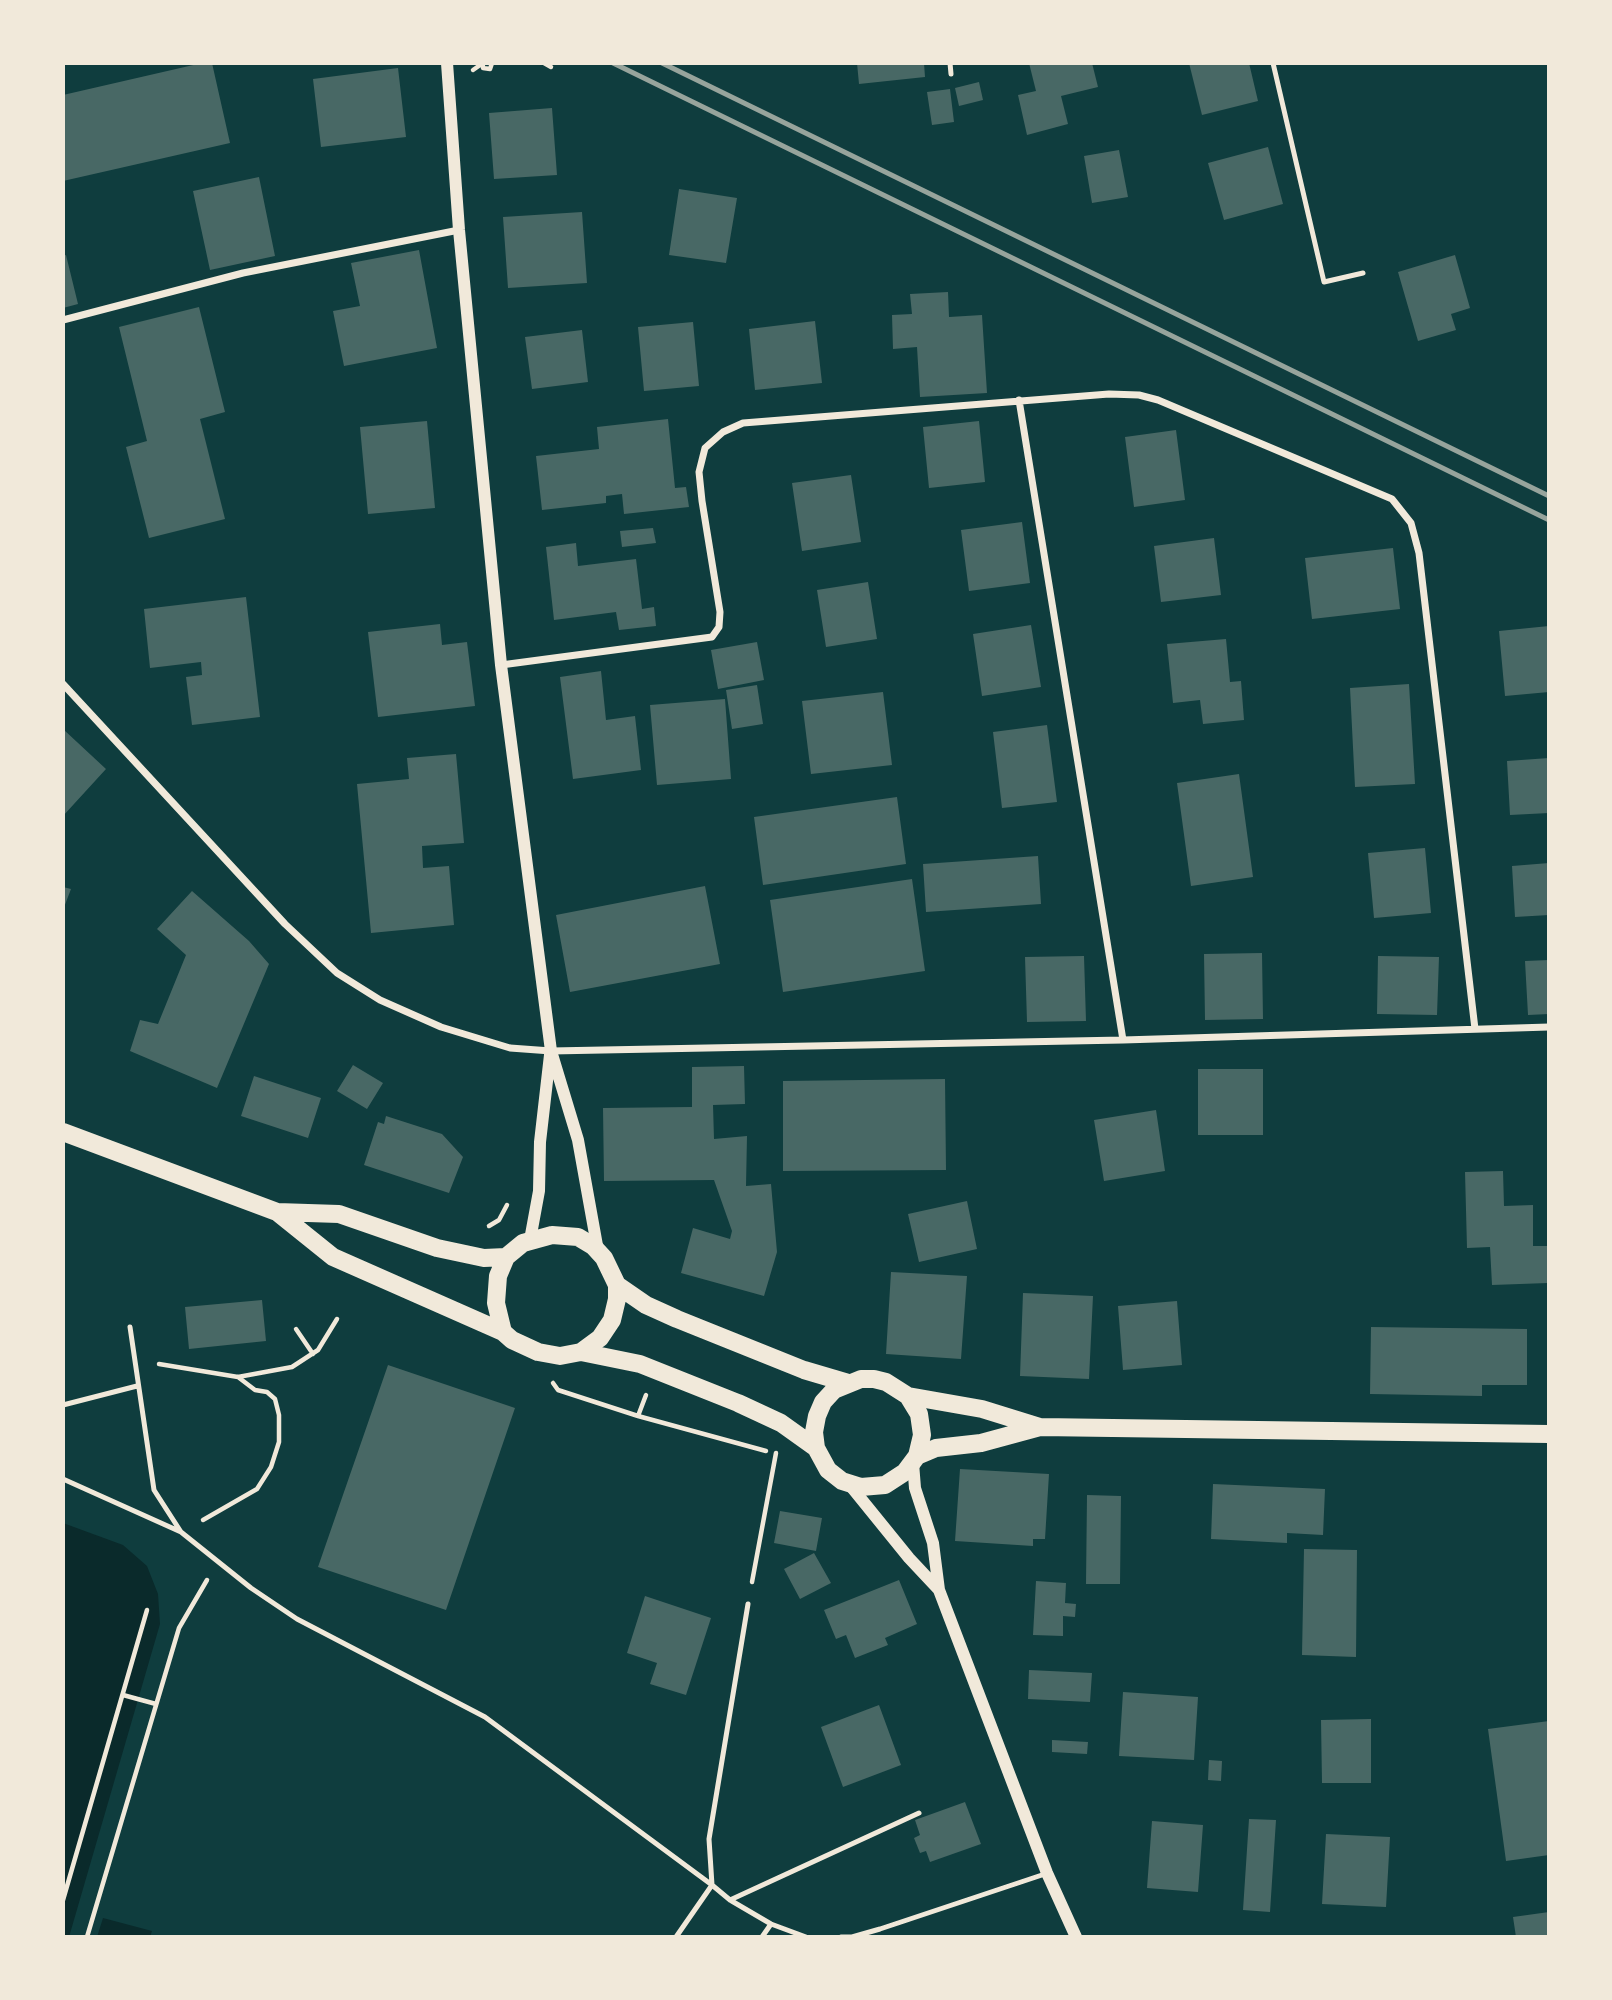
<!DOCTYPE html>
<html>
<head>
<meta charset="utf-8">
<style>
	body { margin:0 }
	#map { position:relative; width:1612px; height:2000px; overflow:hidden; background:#0f3d3e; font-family:"Source Sans 3",sans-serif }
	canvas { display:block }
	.frame { position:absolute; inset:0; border:65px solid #f1e9da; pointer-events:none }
</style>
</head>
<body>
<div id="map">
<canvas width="1612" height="2000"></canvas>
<div class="frame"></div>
</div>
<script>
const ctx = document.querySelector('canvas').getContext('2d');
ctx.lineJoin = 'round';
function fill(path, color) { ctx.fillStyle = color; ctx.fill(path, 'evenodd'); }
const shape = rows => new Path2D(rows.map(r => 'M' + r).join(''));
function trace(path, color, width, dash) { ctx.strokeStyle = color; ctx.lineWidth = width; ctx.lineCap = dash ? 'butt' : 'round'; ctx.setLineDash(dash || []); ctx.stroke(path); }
fill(shape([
	[63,1523,123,1545,147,1566,158,1594,160,1624,69,1937,63,1937],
	[103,1918,152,1931,150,1937,97,1937]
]), '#0a2a2b');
fill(shape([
	[202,63,212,63,230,143,63,181,63,95],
	[857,63,924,63,925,77,859,84],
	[1029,63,1092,63,1098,87,1061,96,1068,124,1027,135,1018,95,1036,91],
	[1189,63,1249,63,1258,101,1202,115],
	[398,68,406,137,321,147,313,79],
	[979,82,983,100,959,106,955,88],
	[950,89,954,122,932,125,927,92],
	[552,108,557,175,494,179,489,113],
	[1268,147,1283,204,1224,220,1208,163],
	[1119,150,1128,197,1092,203,1084,156],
	[259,177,275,256,210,270,193,191],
	[679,189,737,198,726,263,669,255],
	[582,212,587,283,508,288,503,217],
	[419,250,437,348,344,366,333,311,360,306,351,263],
	[66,255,78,304,63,308,63,256],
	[1455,255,1470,308,1451,314,1456,330,1418,341,1398,272],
	[948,292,949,317,982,315,987,393,920,397,917,347,893,349,892,315,912,314,910,294],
	[199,307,225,412,200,419,225,519,149,538,126,447,147,441,119,327],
	[815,321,822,383,755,390,749,329],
	[693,322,699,386,644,391,638,327],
	[582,330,588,382,532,389,525,337],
	[668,419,675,488,686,487,689,507,624,514,622,494,606,496,606,503,542,510,536,456,599,449,597,427],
	[427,421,435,508,368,514,360,427],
	[979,421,985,482,929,488,923,427],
	[1176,430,1185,500,1134,507,1125,437],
	[851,475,861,542,802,551,792,483],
	[1022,522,1030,583,969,591,961,530],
	[653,528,656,543,622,547,620,531],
	[1214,538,1221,595,1161,602,1154,546],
	[576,543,578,566,636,559,642,609,654,607,656,626,619,630,616,612,554,620,546,547],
	[1393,548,1400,609,1312,619,1305,558],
	[868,582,877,639,826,647,817,590],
	[246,597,260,717,192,725,186,677,202,675,201,662,150,668,144,609],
	[440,624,442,645,467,642,475,706,378,717,368,632],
	[1031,625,1041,687,982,696,973,634],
	[1549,626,1549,692,1505,696,1499,631],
	[1226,639,1230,682,1241,681,1244,720,1203,724,1200,700,1173,703,1167,644],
	[757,642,764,680,718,689,711,650],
	[601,671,606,720,635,716,641,770,573,779,560,677],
	[1409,684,1415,784,1355,787,1350,688],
	[757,685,763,724,732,729,726,690],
	[883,692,892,765,811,774,802,701],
	[725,699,731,779,657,785,650,705],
	[1047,725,1057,802,1002,808,993,732],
	[63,729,106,769,63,816],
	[456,754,464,843,422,846,423,868,449,866,454,925,371,933,357,784,409,779,407,758],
	[1549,758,1549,813,1510,815,1507,761],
	[1239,774,1253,877,1191,886,1177,783],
	[897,797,906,864,763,885,754,817],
	[1425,848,1431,913,1374,918,1368,853],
	[1038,856,1041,904,926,912,923,864],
	[1549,863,1549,915,1515,917,1512,866],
	[912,879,925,971,783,992,770,900],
	[705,886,720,964,570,992,556,915],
	[63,887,71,889,63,910],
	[192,891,249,941,269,964,217,1088,130,1051,140,1020,158,1024,186,955,157,929],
	[1262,953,1263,1019,1205,1020,1204,954],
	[1084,956,1086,1021,1027,1022,1025,957],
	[1378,956,1439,957,1437,1015,1377,1014],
	[1549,960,1549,1014,1528,1015,1525,961],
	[353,1065,383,1083,367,1109,337,1091],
	[744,1066,745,1104,713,1105,714,1139,747,1136,746,1186,771,1184,777,1252,764,1296,681,1273,693,1228,730,1239,732,1231,714,1180,604,1181,603,1108,692,1107,692,1067],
	[1198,1069,1263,1069,1263,1135,1198,1135],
	[254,1076,321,1098,308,1138,241,1116],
	[945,1079,946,1170,783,1171,783,1081],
	[1156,1110,1165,1171,1104,1181,1094,1120],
	[386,1116,442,1134,463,1157,449,1193,364,1165,378,1122,384,1124],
	[1503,1171,1504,1206,1533,1205,1533,1246,1547,1246,1548,1283,1492,1285,1490,1247,1467,1248,1465,1172],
	[967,1201,977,1249,919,1262,908,1214],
	[891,1272,967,1276,961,1359,886,1354],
	[1023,1293,1093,1296,1089,1379,1020,1376],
	[262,1300,266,1341,189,1349,185,1307],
	[1177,1301,1182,1365,1123,1370,1118,1306],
	[1371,1327,1527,1329,1527,1385,1482,1385,1482,1396,1370,1394],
	[388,1365,515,1408,446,1610,318,1567],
	[960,1469,1049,1474,1045,1539,1033,1539,1033,1546,955,1541],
	[1213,1484,1325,1489,1323,1535,1287,1533,1287,1543,1211,1539],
	[1087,1495,1121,1496,1120,1584,1086,1584],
	[780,1511,822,1518,816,1551,774,1543],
	[1304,1549,1357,1550,1356,1657,1302,1655],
	[814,1553,831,1583,800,1599,784,1569],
	[899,1580,917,1624,885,1638,888,1645,855,1658,846,1635,836,1639,824,1610],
	[1036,1581,1066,1583,1065,1603,1076,1604,1075,1617,1063,1616,1063,1636,1033,1635],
	[645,1596,711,1618,686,1695,650,1684,657,1663,627,1653],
	[1029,1670,1092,1673,1090,1702,1028,1699],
	[1123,1692,1198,1697,1194,1760,1119,1756],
	[879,1705,901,1765,843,1787,821,1727],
	[1371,1719,1371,1783,1322,1783,1321,1720],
	[1549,1721,1549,1855,1506,1861,1488,1729],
	[1052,1740,1088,1742,1087,1754,1052,1752],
	[1209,1760,1222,1761,1221,1781,1208,1780],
	[965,1802,981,1844,930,1862,926,1851,920,1853,914,1838,920,1835,915,1820],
	[1249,1819,1276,1820,1270,1912,1243,1910],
	[1152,1821,1203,1825,1198,1892,1147,1888],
	[1326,1834,1390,1837,1386,1907,1322,1904],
	[1549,1912,1549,1937,1516,1937,1513,1917]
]), '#486865');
trace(shape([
	[544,63,551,67],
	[483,66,483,68,490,69,492,63],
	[473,70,483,63],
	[489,1226,499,1220,507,1205],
	[296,1329,313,1354],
	[159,1364,238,1377,292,1367,318,1350,337,1319],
	[553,1383,558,1390,638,1416,766,1451],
	[638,1416,646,1395],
	[203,1520,257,1489,271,1467,279,1442,279,1415,275,1399,267,1392,255,1390,238,1377],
	[752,1582,776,1453],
	[123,1695,156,1704],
	[63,1900,147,1610],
	[87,1937,179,1628,207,1580]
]), '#f1e9da', 4.5);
trace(shape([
	[950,63,951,74],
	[1273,63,1324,282,1363,273],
	[130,1327,154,1490,181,1532],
	[63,1405,137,1386],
	[63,1479,181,1532,251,1588,297,1619,485,1717,712,1885,730,1900,771,1924,806,1937],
	[730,1900,919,1813],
	[676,1937,712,1885,709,1839,748,1604],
	[762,1937,771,1924],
	[841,1937,852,1937,880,1929,1045,1874]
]), '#f1e9da', 5);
trace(shape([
	[63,320,243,273,459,230],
	[1019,400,1123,1040],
	[501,665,712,637,719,627,720,612,702,501,699,472,705,448,723,432,743,423,1109,394,1139,395,1158,400,1392,499,1411,523,1419,553,1475,1029],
	[63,684,285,924,337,973,380,1000,441,1027,510,1048,551,1051,1123,1040,1549,1027]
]), '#f1e9da', 7);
trace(shape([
	[447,63,459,230,501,665,551,1051,578,1140,598,1251],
	[530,1240,539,1191,540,1142,550,1055],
	[913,1463,915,1488,933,1543,939,1590,1047,1873,1076,1937],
	[849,1484,909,1558,939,1590]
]), '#f1e9da', 12);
trace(shape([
	[63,1132,277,1212,333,1257,503,1332],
	[277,1212,339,1214,437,1248,484,1258,506,1257],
	[552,1235,578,1237,593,1246,604,1258,617,1285,617,1299,612,1320,600,1338,581,1352,560,1356,538,1352,512,1340,503,1332,496,1303,498,1276,506,1257,523,1243,552,1235],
	[617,1285,646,1305,677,1319,804,1370,848,1383],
	[581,1352,640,1364,738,1403,781,1423,816,1448],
	[908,1396,919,1414,922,1435,917,1456,905,1472,885,1485,861,1487,842,1481,828,1470,816,1448,814,1432,817,1416,823,1402,834,1390,861,1379,874,1379,886,1382,908,1396,982,1409,1040,1427],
	[917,1456,936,1448,981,1443,1040,1427,1549,1434]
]), '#f1e9da', 18);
trace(shape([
	[613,63,1549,520],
	[662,63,1549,496]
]), '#97a49c', 5);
</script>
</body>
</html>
